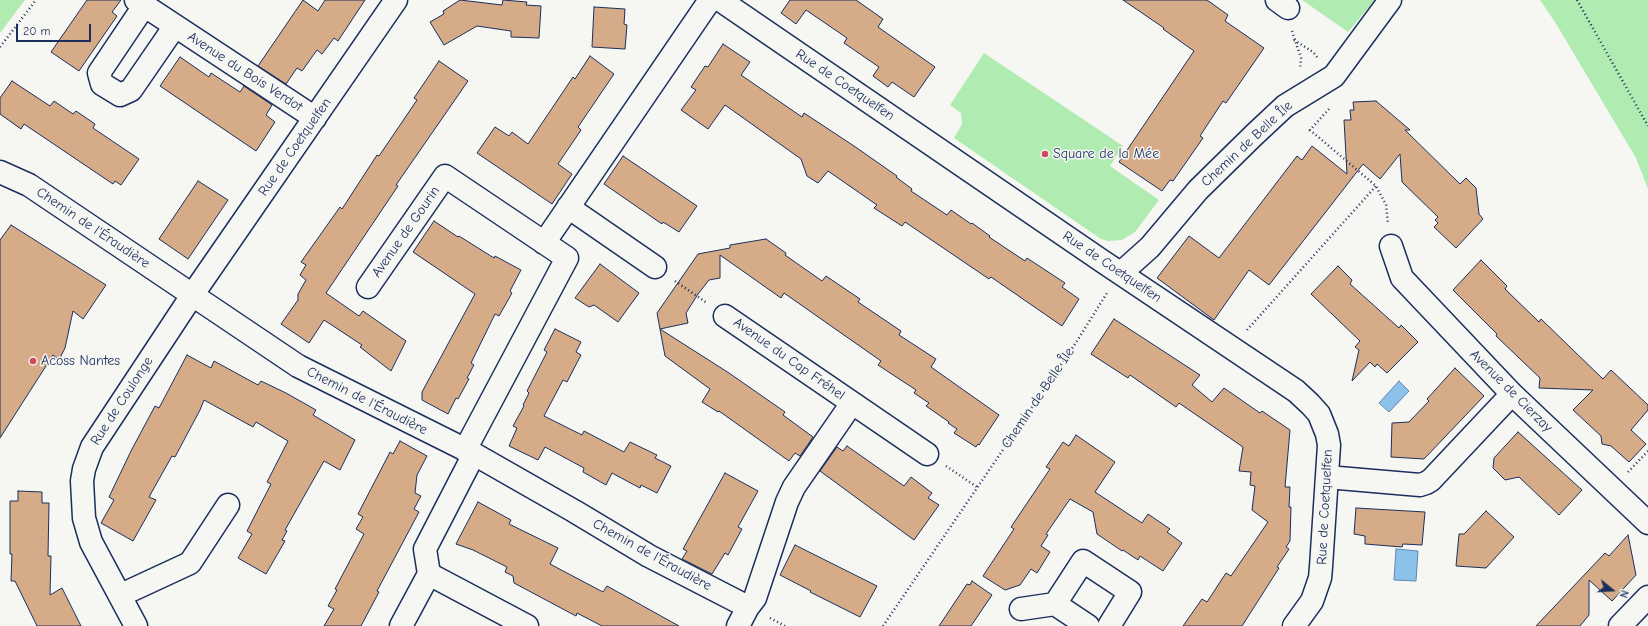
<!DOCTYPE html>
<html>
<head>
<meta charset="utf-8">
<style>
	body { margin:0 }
	#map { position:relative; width:1648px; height:626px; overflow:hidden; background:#f6f6f2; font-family:"Comic Neue",sans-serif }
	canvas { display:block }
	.north { position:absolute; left:1592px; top:570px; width:40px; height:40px; -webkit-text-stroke:3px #f6f6f2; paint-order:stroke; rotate:108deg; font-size:11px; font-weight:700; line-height:16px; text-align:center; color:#1b2f5e }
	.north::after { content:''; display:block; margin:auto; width:14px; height:18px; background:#1b2f5e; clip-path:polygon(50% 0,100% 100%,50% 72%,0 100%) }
	.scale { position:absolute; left:16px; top:24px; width:75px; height:18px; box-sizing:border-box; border:2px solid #1b2f5e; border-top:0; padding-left:5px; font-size:12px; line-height:14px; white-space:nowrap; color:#1b2f5e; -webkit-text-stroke:3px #f6f6f2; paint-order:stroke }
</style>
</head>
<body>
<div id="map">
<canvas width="1648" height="626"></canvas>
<div class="north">N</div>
<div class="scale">20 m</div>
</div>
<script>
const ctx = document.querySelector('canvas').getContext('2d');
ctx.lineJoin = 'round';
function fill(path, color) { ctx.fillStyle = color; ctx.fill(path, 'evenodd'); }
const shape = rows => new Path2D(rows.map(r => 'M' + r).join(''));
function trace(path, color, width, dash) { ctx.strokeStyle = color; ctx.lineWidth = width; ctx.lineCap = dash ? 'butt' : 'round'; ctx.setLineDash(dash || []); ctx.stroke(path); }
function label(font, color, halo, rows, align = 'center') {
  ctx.font = font + ' "Comic Neue",sans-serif'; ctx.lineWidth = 3; ctx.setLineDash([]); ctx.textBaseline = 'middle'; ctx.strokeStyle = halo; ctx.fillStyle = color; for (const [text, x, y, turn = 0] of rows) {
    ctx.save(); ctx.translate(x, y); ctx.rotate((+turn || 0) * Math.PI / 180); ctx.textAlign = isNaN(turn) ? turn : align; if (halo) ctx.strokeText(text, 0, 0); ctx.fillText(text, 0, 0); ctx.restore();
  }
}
fill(shape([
	[0,0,25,0,0,33],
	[1302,0,1375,0,1348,32],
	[1540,0,1648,0,1648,189,1636,158,1555,22],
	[984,53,1123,146,1110,166,1159,200,1135,232,1122,240,1108,241,1101,239,954,138,962,124,961,113,950,105]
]), '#b0ecb2');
const water = shape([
	[1399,381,1409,391,1389,412,1379,403,1399,381],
	[1396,549,1418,551,1416,581,1394,580,1396,549]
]);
fill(water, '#8cc1e9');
trace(water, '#5f87b1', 1);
const building = shape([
	[87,0,121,0,112,12,117,16,79,71,51,52,87,0],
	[303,0,318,11,325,0,365,0,338,41,334,38,322,54,317,50,302,71,297,68,286,84,258,66,303,0],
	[460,0,502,5,503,0,527,2,526,5,541,6,539,38,511,37,511,31,477,26,444,45,430,22,444,14,443,11,460,0],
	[790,0,856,0,883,19,878,27,935,67,914,97,892,82,888,87,873,76,879,67,844,43,847,38,806,10,796,24,781,13,790,0],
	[1123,0,1207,0,1228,15,1225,21,1264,48,1226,103,1223,101,1200,136,1203,138,1173,181,1170,180,1162,191,1119,162,1194,51,1163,29,1164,28,1123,0],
	[594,7,625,9,624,24,627,25,625,49,592,47,594,7],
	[723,44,750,62,741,75,802,117,804,113,854,146,897,176,896,177,912,189,911,191,947,215,951,210,971,224,972,223,990,236,989,237,1025,261,1027,258,1065,283,1062,287,1079,299,1062,326,991,277,989,279,905,222,902,226,874,208,877,205,828,171,818,183,807,176,801,159,725,105,708,129,681,110,696,90,691,87,705,66,708,67,723,44],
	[590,56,614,74,578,127,581,130,558,164,572,174,552,204,477,153,495,127,509,136,512,132,528,144,573,77,575,79,590,56],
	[180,57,209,77,211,73,240,92,244,86,272,105,266,115,275,122,256,151,160,86,180,57],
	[439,61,468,81,396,185,398,186,326,293,359,316,363,311,406,341,391,371,360,347,362,345,324,320,309,343,281,324,298,300,298,294,306,280,300,275,306,265,301,262,340,207,342,209,377,155,379,156,417,100,414,98,439,61],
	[12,81,50,106,54,101,73,114,76,111,95,124,93,128,139,159,121,185,115,181,113,184,24,124,21,129,0,114,0,98,12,81],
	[1376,101,1410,130,1405,130,1460,184,1466,178,1476,188,1479,214,1483,219,1456,248,1434,227,1438,223,1435,220,1438,217,1402,182,1400,154,1380,179,1363,164,1269,285,1249,270,1214,320,1157,278,1189,236,1219,258,1297,156,1302,160,1312,146,1347,174,1344,120,1351,120,1350,110,1354,110,1353,102,1376,101],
	[623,156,697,206,679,232,663,222,662,224,604,184,623,156],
	[198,181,228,200,188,259,159,239,198,181],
	[434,221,458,237,459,236,494,258,495,256,521,270,510,291,512,293,499,316,495,314,471,363,474,365,467,378,469,379,458,399,456,398,448,414,422,400,422,392,475,294,413,252,434,221],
	[11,225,106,285,83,319,73,311,65,348,59,360,53,355,0,438,0,240,11,225],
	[766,239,786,253,785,255,822,281,826,276,860,299,858,302,901,331,899,335,936,359,931,367,999,415,979,445,978,444,976,447,954,433,957,429,948,423,949,422,926,406,929,403,914,393,916,390,878,365,881,361,784,293,781,298,720,255,720,278,709,280,698,294,686,313,688,323,660,329,729,373,785,412,783,415,813,437,800,456,795,453,789,461,719,411,718,412,702,402,710,389,665,356,657,313,698,254,730,248,730,245,766,239],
	[1481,260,1507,286,1505,289,1539,322,1541,319,1603,379,1611,370,1648,405,1648,410,1631,430,1646,444,1629,462,1611,446,1602,444,1601,436,1573,410,1593,390,1539,388,1540,378,1496,336,1497,334,1453,290,1481,260],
	[600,264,639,293,618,322,594,305,589,307,575,298,600,264],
	[1338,266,1352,280,1350,284,1399,328,1401,325,1418,342,1387,373,1377,364,1375,367,1370,362,1352,381,1359,350,1355,347,1360,341,1311,294,1338,266],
	[1114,319,1200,375,1192,385,1212,402,1224,388,1260,413,1262,411,1290,430,1285,487,1290,487,1289,507,1291,507,1290,541,1286,547,1289,549,1277,567,1279,568,1242,626,1183,626,1202,599,1207,602,1226,573,1231,576,1268,522,1252,510,1255,486,1250,485,1251,472,1239,471,1243,447,1179,403,1176,407,1130,375,1128,378,1091,354,1114,319],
	[555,329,581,342,576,352,581,355,567,382,563,380,544,416,582,435,584,431,624,452,630,442,657,455,655,458,671,466,657,493,641,485,640,488,612,473,606,485,583,472,584,468,545,447,538,460,509,446,517,428,513,426,524,406,523,405,529,393,527,391,547,352,544,350,555,329],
	[187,355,211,368,214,361,258,385,261,381,286,393,316,410,313,415,355,440,340,470,324,461,285,530,287,531,282,540,285,541,266,574,238,558,252,534,247,531,271,484,267,482,288,441,256,422,253,427,204,400,200,410,175,457,172,456,149,497,156,500,133,541,101,523,114,500,109,497,131,451,155,406,159,408,187,355],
	[1455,368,1484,396,1424,459,1391,457,1392,423,1409,422,1429,401,1427,399,1455,368],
	[1518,432,1582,490,1559,515,1519,477,1505,480,1493,468,1494,458,1518,432],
	[1076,435,1115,462,1095,492,1142,523,1148,514,1170,529,1167,532,1182,543,1163,571,1140,556,1138,560,1123,550,1122,551,1097,534,1093,512,1070,499,1046,534,1048,535,1041,546,1050,552,1037,573,1031,569,1020,585,1005,590,983,576,1014,529,1011,527,1050,469,1046,467,1063,442,1069,446,1076,435],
	[400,441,427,456,417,475,415,493,421,496,414,509,419,512,377,591,379,592,361,626,324,626,334,609,328,606,337,590,335,589,364,534,356,529,363,517,358,514,390,452,393,454,400,441],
	[847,446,904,486,911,477,932,493,928,498,939,505,914,540,820,471,837,447,843,451,847,446],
	[725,473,758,491,738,527,742,529,728,555,725,553,712,574,682,559,687,551,683,549,725,473],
	[18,491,42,492,42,503,49,503,48,556,51,556,50,595,62,588,81,626,37,626,15,581,11,581,12,554,10,554,10,501,18,501,18,491],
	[478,502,511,520,509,524,558,548,550,564,603,592,607,586,679,626,602,626,577,613,576,616,514,583,513,576,505,572,507,567,473,550,456,544,478,502],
	[1356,508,1425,512,1422,545,1403,544,1402,547,1365,544,1365,536,1354,534,1356,508],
	[1486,511,1514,537,1486,568,1456,566,1459,534,1464,534,1486,511],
	[1628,535,1636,575,1612,601,1589,580,1589,615,1580,626,1536,626,1605,553,1609,556,1628,535],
	[795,545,877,586,860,617,810,592,811,591,780,575,795,545],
	[972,581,992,595,971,626,939,626,967,584,970,585,972,581]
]);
fill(building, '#d6ab87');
trace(building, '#1b2f5e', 1);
const minor = shape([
	[136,0,315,118],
	[720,0,1102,261,1296,391,1310,404,1319,414,1327,434,1329,445,1321,567,1320,578,1312,601,1294,626],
	[1277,0,1288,8],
	[144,6,99,73,102,84,120,95,131,90,175,26],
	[0,172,29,185,298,366,474,454,574,511,649,556,748,607],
	[568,207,655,267],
	[544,243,710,0],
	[1391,246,1402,278,1512,394,1648,523],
	[1121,273,1150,247,1198,190,1254,135,1285,106,1334,76,1390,0],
	[368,287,445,176,567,258,465,450],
	[725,316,927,454],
	[1327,477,1420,485,1426,483,1431,480,1512,394],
	[429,574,527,626],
	[121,595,190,563,228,505],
	[1055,604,1083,561,1130,592,1109,626],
	[1021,609,1055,604,1088,626],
	[136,626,91,542,84,518,82,481,84,469,92,447,193,294,396,0],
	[401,626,429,574,425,549,474,454],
	[738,626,748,607,755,598,787,502,794,487,852,403],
	[1620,626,1648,597]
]);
trace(minor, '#1b2f5e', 25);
trace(shape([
	[1577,0,1648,126],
	[1292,31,1301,58,1300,68],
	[1294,40,1313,52,1318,58],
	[0,47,36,0],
	[1329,109,1310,130,1376,186,1386,205,1388,223],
	[675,281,707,303],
	[1247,330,1376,186],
	[946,466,977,487],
	[1628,472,1648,451],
	[770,618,785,626],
	[883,626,1077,341,1107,293]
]), '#1b2f5e', 2.5, [1, 3]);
trace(minor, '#f6f6f2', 22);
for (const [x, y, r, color] of [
	[1045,154,4,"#d1495b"],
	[33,361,4,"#d1495b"]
]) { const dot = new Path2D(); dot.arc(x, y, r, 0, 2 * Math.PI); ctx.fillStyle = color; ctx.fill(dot); trace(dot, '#f6f6f2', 1.5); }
label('14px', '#1b2f5e', '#f6f6f2', [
	["Avenue du Bois Verdot",245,72,33],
	["Rue de Coetquelfen",845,85,34],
	["Chemin de Belle Île",1247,144,-43],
	["Rue de Coetquelfen",295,147,-55],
	["Chemin de l'Éraudière",93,228,34],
	["Avenue de Gourin",406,232,-55],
	["Rue de Coetquelfen",1112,267,34],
	["Avenue du Cap Fréhel",789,359,35],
	["Avenue de Cierzay",1511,391,45],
	["Chemin de Belle Île",1038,398,-56],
	["Rue de Coulonge",122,401,-57],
	["Chemin de l'Éraudière",367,401,27],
	["Rue de Coetquelfen",1325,507,-87],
	["Chemin de l'Éraudière",652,555,29]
]);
label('14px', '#1b2f5e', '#f6f6f2', [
	["Square de la Mée",1053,154],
	["Acoss Nantes",41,361]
], 'left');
</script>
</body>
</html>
